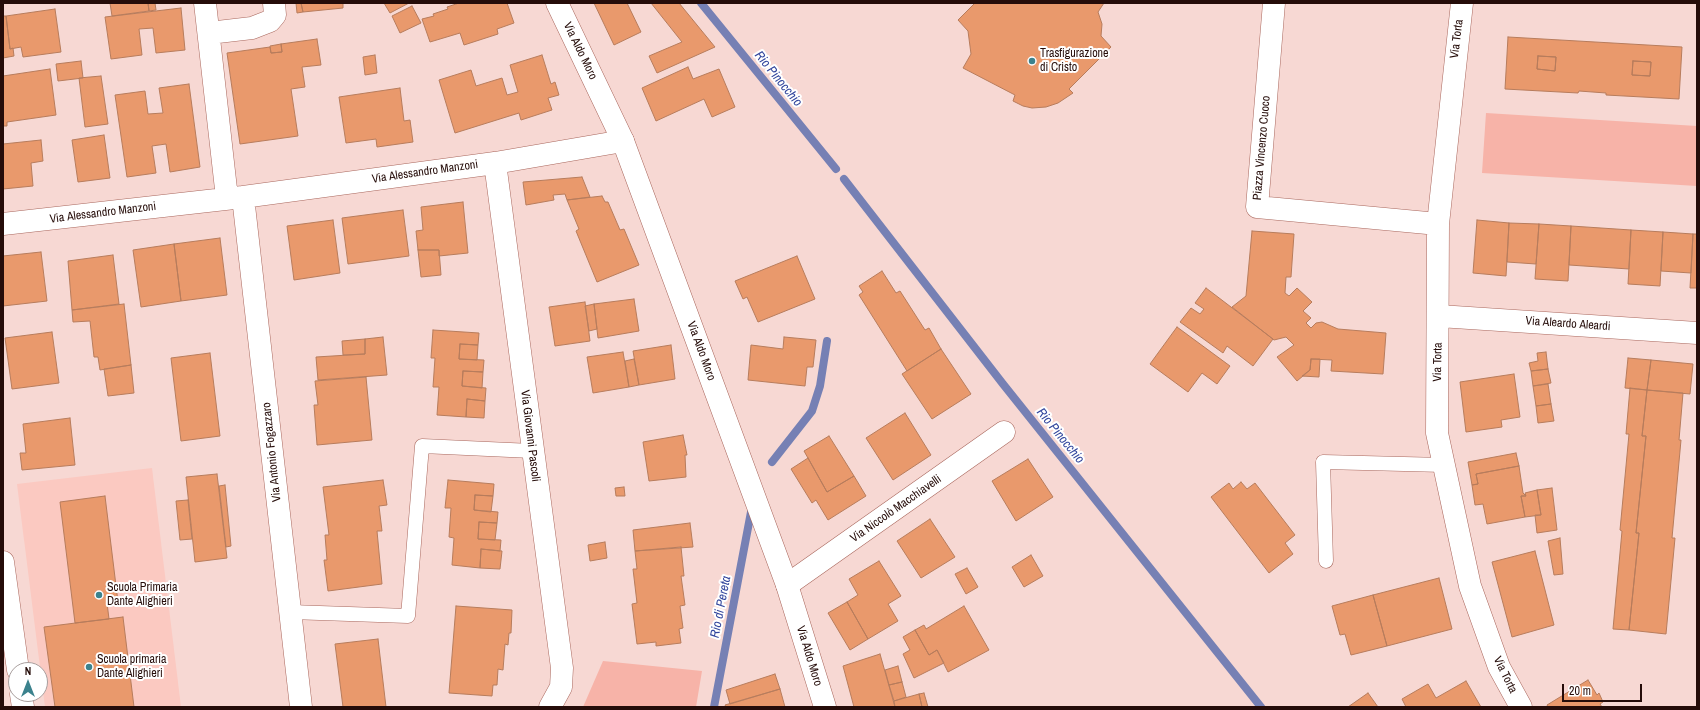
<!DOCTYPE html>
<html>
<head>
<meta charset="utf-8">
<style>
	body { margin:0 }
	#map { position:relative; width:1700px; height:710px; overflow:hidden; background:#f7d8d3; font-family:"Archivo Narrow",sans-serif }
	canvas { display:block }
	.frame { position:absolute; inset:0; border:4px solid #250c09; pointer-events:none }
	.north { position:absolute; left:8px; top:662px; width:40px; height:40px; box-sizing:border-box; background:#fff; border:1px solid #a89e9d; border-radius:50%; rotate:0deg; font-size:11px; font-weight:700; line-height:16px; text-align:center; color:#250c09 }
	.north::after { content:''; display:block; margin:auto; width:14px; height:18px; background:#3b828d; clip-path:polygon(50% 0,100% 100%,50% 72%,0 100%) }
	.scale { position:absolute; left:1562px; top:684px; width:80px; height:18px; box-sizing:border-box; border:2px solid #250c09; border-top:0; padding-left:5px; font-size:12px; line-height:14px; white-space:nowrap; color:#250c09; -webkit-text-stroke:3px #fff; paint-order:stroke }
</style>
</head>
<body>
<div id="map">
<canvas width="1700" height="710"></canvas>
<div class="frame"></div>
<div class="north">N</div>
<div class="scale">20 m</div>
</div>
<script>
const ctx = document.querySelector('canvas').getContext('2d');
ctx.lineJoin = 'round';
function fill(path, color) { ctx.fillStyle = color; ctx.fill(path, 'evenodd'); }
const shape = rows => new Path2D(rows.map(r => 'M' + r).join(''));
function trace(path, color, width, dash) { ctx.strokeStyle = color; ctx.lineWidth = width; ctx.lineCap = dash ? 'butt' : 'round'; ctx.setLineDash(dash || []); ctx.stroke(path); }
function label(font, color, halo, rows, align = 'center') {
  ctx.font = font + ' "Archivo Narrow",sans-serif'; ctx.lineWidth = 4; ctx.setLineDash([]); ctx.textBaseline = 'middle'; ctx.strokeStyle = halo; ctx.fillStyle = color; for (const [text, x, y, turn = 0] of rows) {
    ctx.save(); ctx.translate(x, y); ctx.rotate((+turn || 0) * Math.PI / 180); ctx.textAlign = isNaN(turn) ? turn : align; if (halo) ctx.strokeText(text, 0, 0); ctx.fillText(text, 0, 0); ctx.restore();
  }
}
fill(shape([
	[152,468,181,707,45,707,17,484]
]), '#fbc9c1');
fill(shape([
	[1486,113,1697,126,1697,186,1482,173],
	[603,661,702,671,696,707,583,707]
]), '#f7b3a8');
trace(shape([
	[701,3,836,169],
	[844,179,1003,384,1261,707],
	[772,462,812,411,820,386,827,341],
	[714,707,751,512]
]), '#7680b4', 8);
const building = shape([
	[110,3,148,3,149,11,112,16,110,3],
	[148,3,155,3,156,10,149,11,148,3],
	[296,3,301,3,303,12,297,13,296,3],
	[301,3,343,3,343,8,303,12,301,3],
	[384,3,409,3,390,13,384,3],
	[459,3,507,3,514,23,497,29,498,34,464,45,460,33,430,42,422,19,434,16,433,14,448,9,447,7,459,3],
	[594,3,627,3,641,32,614,45,594,3],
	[651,3,679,3,715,47,657,73,649,56,682,42,651,3],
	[975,3,1104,3,1098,12,1102,24,1101,36,1111,47,1069,89,1073,93,1058,103,1046,107,1032,108,1023,106,1013,101,1015,95,963,68,971,54,968,31,958,20,975,3],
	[412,6,421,23,400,33,392,16,412,6],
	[181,8,185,50,156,53,153,28,139,29,142,55,111,59,105,17,181,8],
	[55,9,61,52,23,57,21,47,10,49,6,16,55,9],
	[3,16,6,16,10,49,13,48,14,56,3,58,3,16],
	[1508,37,1682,47,1679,99,1606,95,1606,93,1579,91,1578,93,1505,89,1508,37],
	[1538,56,1556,57,1555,71,1537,69,1538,56],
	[1633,61,1651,62,1650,76,1632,75,1633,61],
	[317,39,321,65,302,67,305,87,291,89,298,136,240,144,227,53,270,47,271,53,282,52,281,44,317,39],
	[281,44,282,52,271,53,270,46,281,44],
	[375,55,377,73,365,75,363,57,375,55],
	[542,55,551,84,555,82,559,95,548,98,552,110,521,120,519,113,455,133,439,80,471,70,476,86,502,78,507,95,518,92,510,65,542,55],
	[1538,56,1556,57,1555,71,1537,69,1538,56],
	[81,61,83,78,58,81,56,64,81,61],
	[1633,61,1651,62,1650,76,1632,75,1633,61],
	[688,67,693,79,719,69,735,107,712,117,704,99,656,121,642,88,688,67],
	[50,69,56,115,7,122,7,126,3,126,3,76,50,69],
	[101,76,108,124,85,127,79,78,101,76],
	[189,84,200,167,170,172,166,144,152,146,156,173,127,177,115,95,145,91,148,114,163,113,159,88,189,84],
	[400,88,404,121,410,120,413,142,377,147,376,139,346,143,339,97,400,88],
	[104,135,110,178,78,182,72,140,104,135],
	[41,140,43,161,31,163,33,186,3,189,3,144,41,140],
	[582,177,590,197,567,200,565,194,553,195,554,200,526,205,523,182,582,177],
	[602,196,605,202,608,202,620,230,624,229,639,265,597,282,576,231,579,229,567,200,602,196],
	[463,202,468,253,439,256,439,250,418,250,416,231,423,230,421,207,463,202],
	[403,210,409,256,348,264,342,218,403,210],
	[333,220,340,273,294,280,287,226,333,220],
	[1477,220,1509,223,1506,276,1473,273,1477,220],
	[1509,223,1539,224,1536,264,1507,262,1509,223],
	[1539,224,1571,226,1568,281,1535,279,1539,224],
	[1571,226,1631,230,1629,269,1569,265,1571,226],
	[1631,230,1663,232,1660,286,1628,284,1631,230],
	[1252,231,1294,234,1291,277,1286,277,1285,293,1289,296,1297,288,1312,302,1303,311,1311,318,1306,323,1311,328,1316,323,1322,322,1338,329,1386,333,1383,374,1331,371,1332,360,1311,359,1310,370,1297,381,1277,357,1294,345,1286,337,1274,340,1232,307,1246,296,1252,231],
	[1663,232,1693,234,1691,273,1661,271,1663,232],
	[1693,234,1697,234,1697,288,1690,288,1693,234],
	[220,238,227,295,181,301,174,244,220,238],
	[174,244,181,301,141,307,133,250,174,244],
	[418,250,439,250,441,275,421,277,418,250],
	[41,252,47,301,3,306,3,256,41,252],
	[113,255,119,304,72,310,68,261,113,255],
	[797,256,815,299,758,322,747,297,743,299,735,281,797,256],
	[882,271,896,293,900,291,925,330,929,328,941,349,907,371,859,295,863,292,859,286,882,271],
	[1206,288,1273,339,1253,366,1227,346,1223,353,1180,322,1191,308,1200,314,1204,309,1195,303,1206,288],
	[634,299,639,331,598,338,594,304,634,299],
	[585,302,590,341,555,346,549,307,585,302],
	[124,304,131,365,100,370,98,357,94,357,90,321,73,322,72,310,124,304],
	[594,304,597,329,589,331,585,306,594,304],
	[1177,327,1230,366,1217,384,1202,373,1188,392,1150,364,1177,327],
	[433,330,479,333,478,345,460,344,459,359,484,360,483,372,463,371,462,386,486,388,485,401,467,399,466,417,437,415,439,387,433,387,435,358,431,358,433,330],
	[52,332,59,383,12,389,5,338,52,332],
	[383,337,387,375,318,380,316,357,365,354,365,339,383,337],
	[784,337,816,340,813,367,807,367,805,386,748,380,751,345,783,349,784,337],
	[365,339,365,354,343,355,342,341,365,339],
	[460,344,478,345,477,360,459,359,460,344],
	[671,345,675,379,639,385,633,351,671,345],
	[941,349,971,394,932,419,902,374,941,349],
	[623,352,629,387,593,393,587,357,623,352],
	[1546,352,1548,369,1531,371,1529,363,1538,361,1537,353,1546,352],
	[210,353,220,436,181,441,171,358,210,353],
	[1628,358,1651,360,1647,390,1625,388,1628,358],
	[634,359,639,385,629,387,625,361,634,359],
	[1311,359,1320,359,1319,377,1302,376,1310,370,1311,359],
	[1651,360,1693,364,1690,394,1647,390,1651,360],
	[131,365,134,393,108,396,104,369,131,365],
	[1548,369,1551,383,1533,386,1531,371,1548,369],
	[463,371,483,372,482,388,462,386,463,371],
	[1514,374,1520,417,1501,420,1502,427,1466,432,1460,382,1514,374],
	[366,377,372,440,317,445,314,405,318,405,315,381,366,377],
	[1548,384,1551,404,1536,406,1533,386,1548,384],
	[1630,388,1647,390,1642,436,1646,436,1636,533,1639,533,1629,630,1613,629,1622,531,1620,530,1629,434,1626,434,1630,388],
	[1647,390,1683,393,1679,440,1681,440,1672,538,1675,538,1666,634,1629,630,1639,533,1636,533,1646,436,1642,436,1647,390],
	[467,399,485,401,484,418,466,417,467,399],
	[1551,404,1554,421,1538,423,1536,406,1551,404],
	[905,413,931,455,893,480,866,438,905,413],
	[70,418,75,465,22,470,20,453,26,453,23,424,70,418],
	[683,435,687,455,685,455,686,477,649,481,643,442,683,435],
	[829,436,854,476,827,492,804,451,829,436],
	[1516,453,1519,466,1476,474,1478,484,1472,485,1468,462,1516,453],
	[808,458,827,492,854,476,866,496,828,520,816,500,812,503,791,469,808,458],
	[1028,459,1053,497,1016,521,992,481,1028,459],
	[1519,466,1523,493,1526,496,1521,496,1525,517,1487,524,1483,504,1475,505,1472,485,1478,484,1476,474,1519,466],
	[217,474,227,558,195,562,186,477,217,474],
	[383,480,387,505,379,506,382,531,377,531,382,584,328,591,324,560,327,560,325,535,329,535,323,487,383,480],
	[448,480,494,484,493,496,475,495,474,510,498,512,497,523,479,522,478,539,501,540,500,551,481,549,480,568,452,565,454,538,449,537,451,508,445,508,448,480],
	[1241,482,1247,489,1255,483,1295,535,1285,543,1293,554,1269,573,1211,497,1229,483,1233,489,1241,482],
	[225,485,231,546,226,547,219,486,225,485],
	[624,487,625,496,616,496,615,488,624,487],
	[1552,488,1557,530,1537,533,1535,515,1541,515,1537,490,1552,488],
	[1537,490,1541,515,1525,517,1521,496,1526,496,1525,493,1537,490],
	[475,495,493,496,491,512,474,510,475,495],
	[105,496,118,602,107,603,109,619,75,623,60,502,105,496],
	[188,500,192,539,180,540,176,501,188,500],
	[930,519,955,557,921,578,897,541,930,519],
	[479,522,497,523,495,540,478,539,479,522],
	[690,523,693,547,635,551,633,530,690,523],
	[1560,538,1563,574,1554,575,1548,541,1560,538],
	[605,542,607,558,590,561,588,545,605,542],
	[681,547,684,576,681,576,685,605,680,606,683,628,679,629,681,643,656,646,656,642,637,644,632,604,637,603,633,569,637,569,635,551,681,547],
	[481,549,502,551,500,569,480,568,481,549],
	[1535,551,1554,625,1512,637,1492,562,1535,551],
	[1031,555,1043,576,1024,587,1012,567,1031,555],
	[879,561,901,596,888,604,898,621,868,639,847,602,858,595,849,579,879,561],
	[967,568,978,587,966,594,955,574,967,568],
	[1439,578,1452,629,1387,646,1373,595,1439,578],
	[1373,595,1387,646,1351,655,1345,634,1340,635,1332,606,1373,595],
	[847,602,868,639,850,650,828,613,847,602],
	[456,606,512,610,511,633,509,633,508,645,505,644,503,670,498,669,497,685,493,685,492,696,449,693,456,606],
	[964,606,989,650,948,672,937,650,929,655,915,630,924,625,926,629,964,606],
	[123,617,134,707,55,707,44,627,123,617],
	[915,630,929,655,937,650,944,663,914,678,903,654,910,650,903,637,915,630],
	[378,639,386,707,343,707,335,644,378,639],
	[880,654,895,707,854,707,843,666,880,654],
	[898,666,902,682,889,685,885,670,898,666],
	[775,674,780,689,730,704,726,690,775,674],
	[1588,680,1597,695,1599,693,1603,702,1600,704,1602,707,1548,707,1547,705,1588,680],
	[1466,681,1481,707,1406,707,1402,699,1428,684,1436,698,1466,681],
	[902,682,906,697,894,701,889,685,902,682],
	[780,689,785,707,726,707,725,705,780,689],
	[924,693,928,707,922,707,919,694,924,693],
	[1368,693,1378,707,1348,707,1368,693],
	[919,694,922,707,895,707,894,701,919,694]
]);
fill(building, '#e9996c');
trace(building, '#b77c5c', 1);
const service = shape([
	[1326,561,1323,462,1444,465],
	[290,612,408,616,422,446,532,451]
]);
const minor = shape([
	[205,3,227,198],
	[1274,3,1257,207,1438,224],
	[1462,3,1438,224,1437,433,1470,586,1499,667,1521,707],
	[209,33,252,28,270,21,275,15,274,3],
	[495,163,562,668,561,687,550,707],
	[243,197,301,707],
	[3,224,243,197,495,163,623,141],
	[1439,316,1697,333],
	[3,562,18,670],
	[787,585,1004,432],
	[21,694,23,707]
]);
const secondary = shape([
	[557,3,623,141,787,585,825,707]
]);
trace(service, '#a9675d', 15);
trace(minor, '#a9675d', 23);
trace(secondary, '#a9675d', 23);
trace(service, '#fff', 14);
trace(minor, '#fff', 22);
trace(secondary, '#fff', 22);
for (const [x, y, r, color] of [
	[1032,61,4,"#3b828d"],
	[99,595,4,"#3b828d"],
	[89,667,4,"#3b828d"]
]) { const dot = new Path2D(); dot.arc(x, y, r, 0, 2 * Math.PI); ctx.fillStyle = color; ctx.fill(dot); trace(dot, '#fff', 1.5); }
label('12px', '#250c09', '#fff', [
	["Via Torta",1457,39,-83],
	["Via Aldo Moro",580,51,64],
	["Piazza Vincenzo Cuoco",1262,148,-85],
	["Via Alessandro Manzoni",425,172,-8],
	["Via Alessandro Manzoni",103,213,-7],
	["Via Aleardo Aleardi",1568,324,4],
	["Via Aldo Moro",701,351,70],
	["Via Torta",1438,362,-89],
	["Via Giovanni Pascoli",530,436,83],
	["Via Antonio Fogazzaro",272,452,-96],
	["Via Niccolò Macchiavelli",896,509,-35],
	["Via Aldo Moro",809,656,73],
	["Via Torta",1505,675,64]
]);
label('12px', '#250c09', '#fff', [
	["Trasfigurazione",1040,54],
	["di Cristo",1040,68],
	["Scuola Primaria",107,588],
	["Dante Alighieri",107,602],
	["Scuola primaria",97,660],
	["Dante Alighieri",97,674]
], 'left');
label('italic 13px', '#32469d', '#fff', [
	["Rio Pinocchio",778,79,51],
	["Rio Pinocchio",1060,436,51],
	["Rio di Pereta",721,607,-79]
]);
</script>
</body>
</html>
